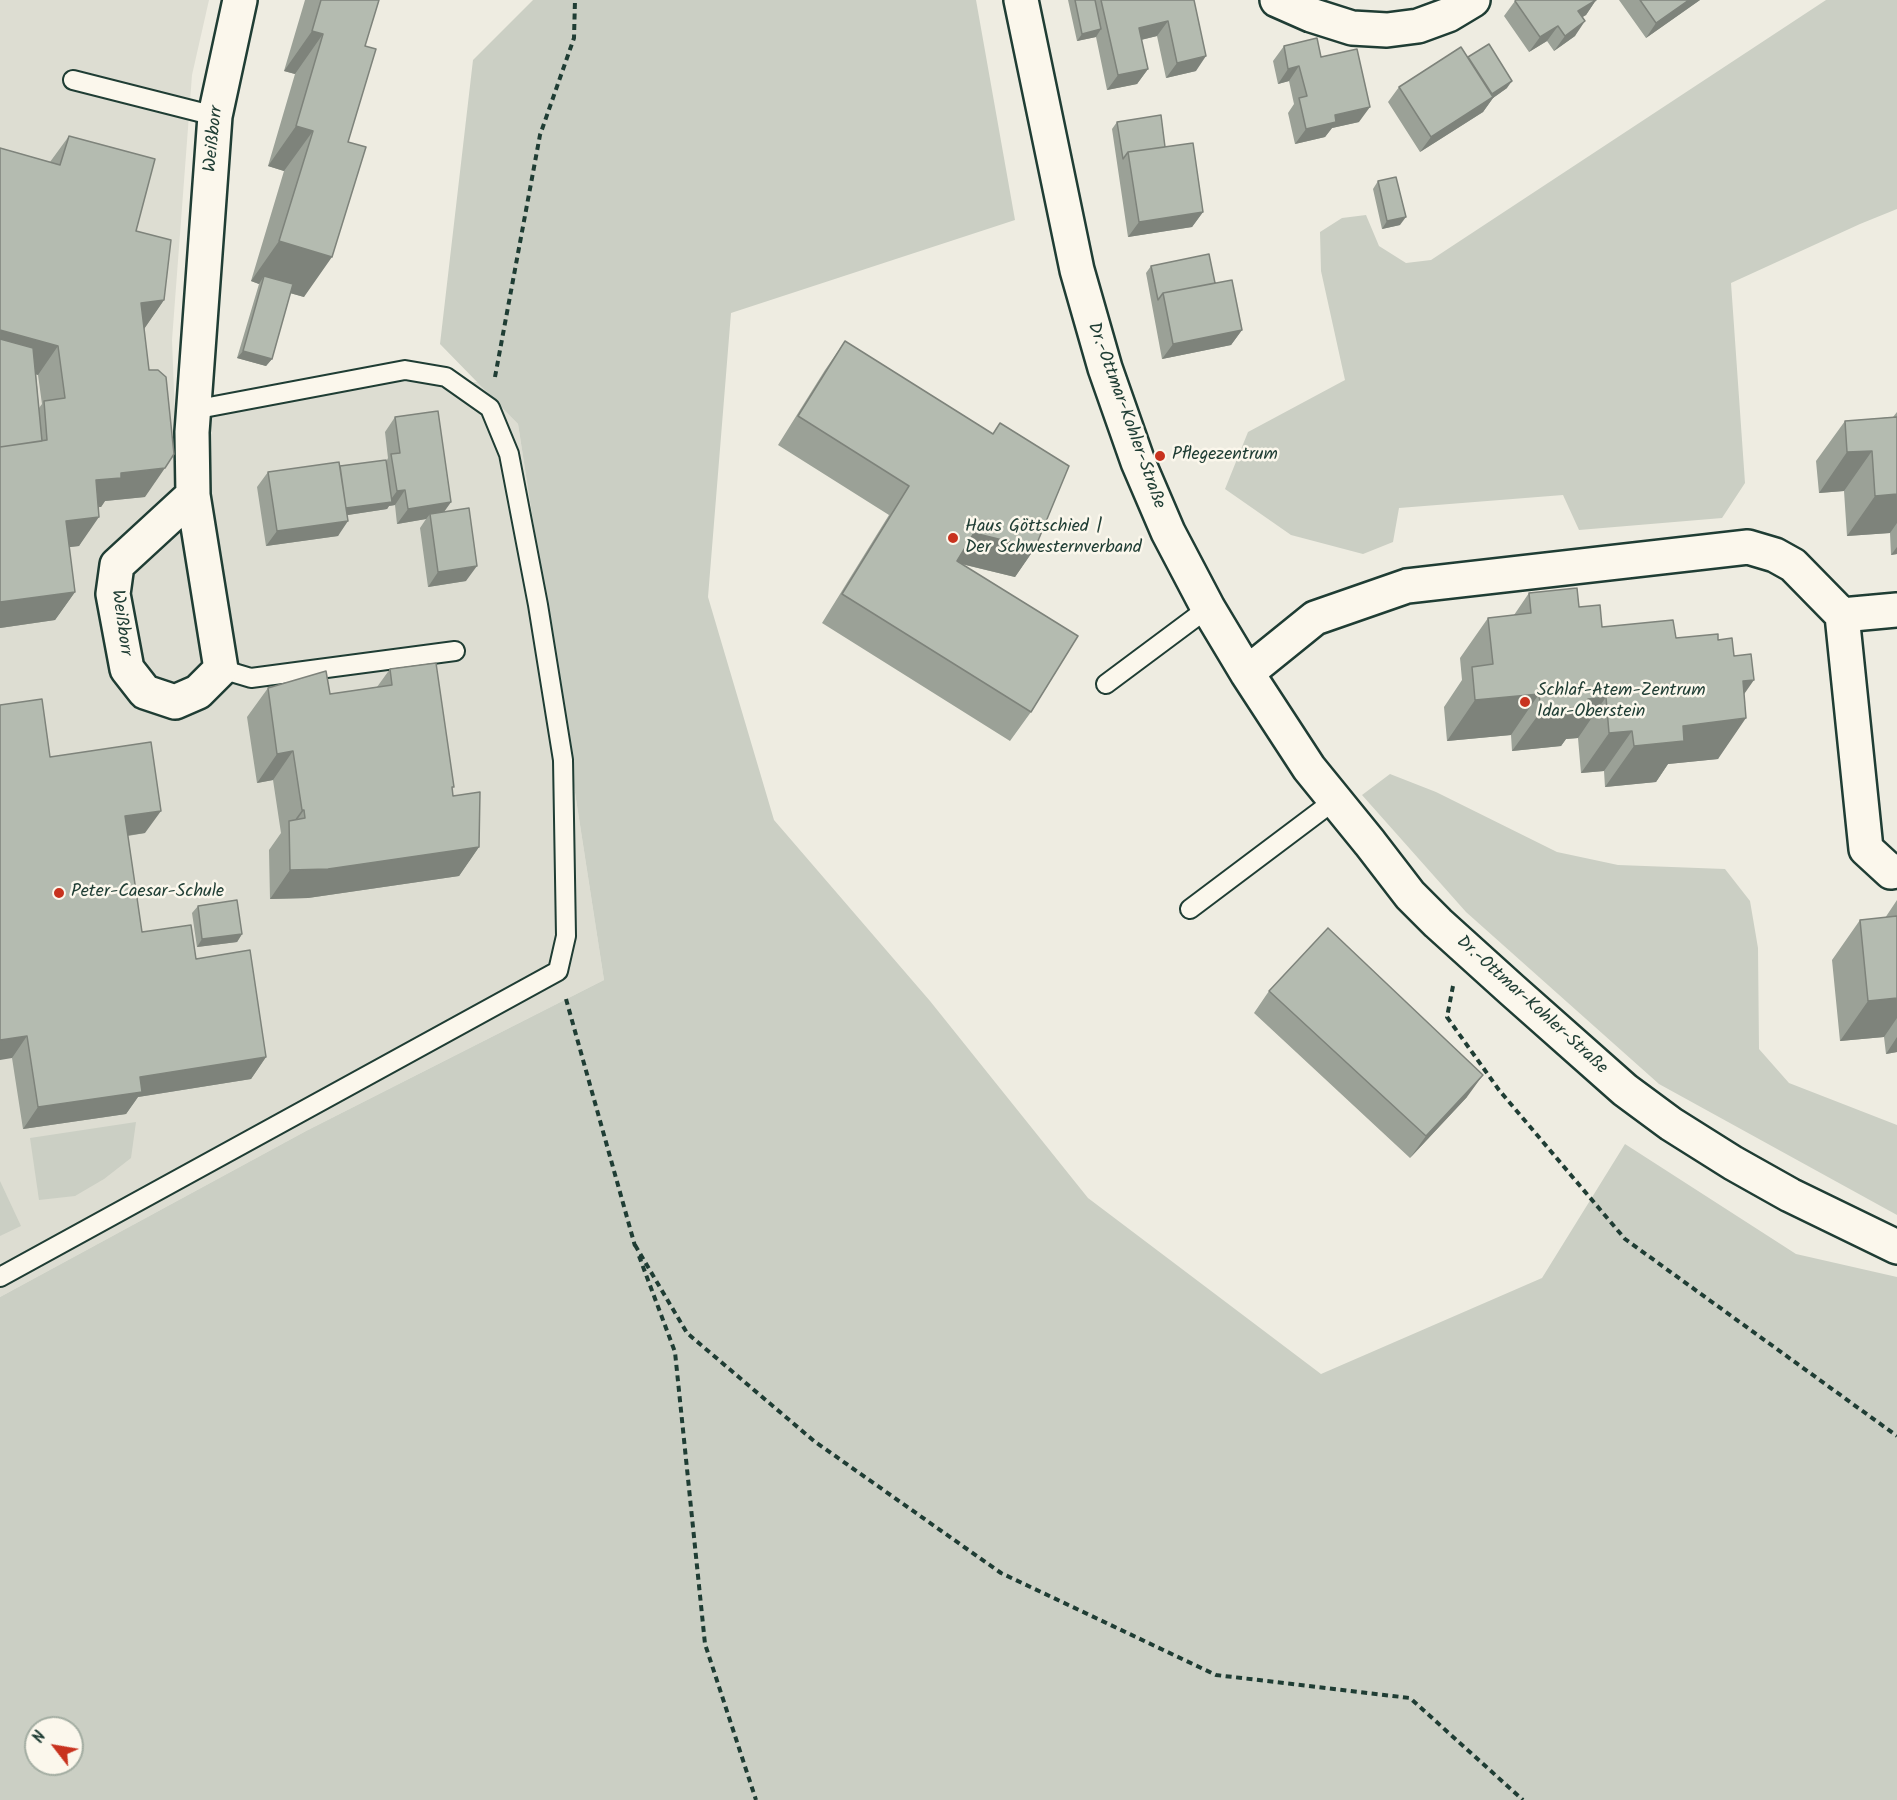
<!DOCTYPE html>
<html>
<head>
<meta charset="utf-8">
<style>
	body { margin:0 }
	#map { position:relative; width:1897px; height:1800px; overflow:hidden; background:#eeece1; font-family:Kalam,sans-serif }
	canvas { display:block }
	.north { position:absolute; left:24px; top:1716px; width:60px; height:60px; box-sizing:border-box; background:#fbf7ec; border:2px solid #a3ada2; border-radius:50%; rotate:301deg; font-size:16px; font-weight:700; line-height:24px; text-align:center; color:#1f3d34 }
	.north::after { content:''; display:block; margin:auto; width:21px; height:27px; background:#c8321e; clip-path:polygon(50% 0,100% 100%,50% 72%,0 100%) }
</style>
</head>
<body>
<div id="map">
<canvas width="1897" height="1800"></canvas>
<div class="north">N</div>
</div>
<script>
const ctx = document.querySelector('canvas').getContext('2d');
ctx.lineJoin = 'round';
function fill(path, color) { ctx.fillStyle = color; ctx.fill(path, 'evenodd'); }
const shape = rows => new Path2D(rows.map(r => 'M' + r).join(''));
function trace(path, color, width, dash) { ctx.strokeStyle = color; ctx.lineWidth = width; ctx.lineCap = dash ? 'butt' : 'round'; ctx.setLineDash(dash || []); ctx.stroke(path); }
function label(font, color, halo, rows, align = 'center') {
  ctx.font = font + ' Kalam,sans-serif'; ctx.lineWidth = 5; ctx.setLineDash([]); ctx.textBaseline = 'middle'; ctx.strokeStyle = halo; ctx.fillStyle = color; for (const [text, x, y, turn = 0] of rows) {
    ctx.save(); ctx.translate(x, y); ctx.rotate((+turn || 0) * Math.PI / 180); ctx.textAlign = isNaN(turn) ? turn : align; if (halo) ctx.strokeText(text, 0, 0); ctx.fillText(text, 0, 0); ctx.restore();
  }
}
fill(shape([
	[0,0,209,0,192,75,172,340,175,418,381,382,478,382,518,424,604,980,306,1131,0,1297]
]), '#ddddd2');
fill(shape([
	[533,0,976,0,1015,220,731,313,708,597,774,820,930,1001,1088,1198,1321,1374,1542,1278,1625,1144,1796,1254,1897,1277,1897,1800,0,1800,0,1297,306,1131,604,980,518,424,440,344,473,60],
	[36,1728,72,1728,72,1764,36,1764],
	[1826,0,1897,0,1897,209,1860,224,1731,283,1745,483,1722,518,1579,530,1563,495,1399,508,1393,542,1363,554,1291,535,1225,489,1248,432,1345,380,1321,271,1320,232,1342,218,1366,215,1379,246,1406,263,1431,260],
	[1390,774,1436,792,1557,852,1618,865,1725,869,1750,901,1758,948,1759,1049,1789,1083,1897,1125,1897,1215,1659,1084,1466,912,1362,795],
	[136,1122,131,1158,104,1179,75,1196,39,1200,30,1138],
	[0,1181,21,1226,0,1236]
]), '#cbcfc4');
const lane = shape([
	[73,80,215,116],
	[221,669,251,678,455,651],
	[1106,684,1208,608],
	[1190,909,1335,800],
	[0,1277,558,971,566,936,563,760,538,605,509,454,490,408,446,377,405,370,193,410]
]);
const street = shape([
	[1021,0,1077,270,1105,368,1138,462,1168,532,1208,608,1247,673,1309,768,1370,843,1410,895,1438,923,1511,989,1625,1090,1671,1124,1733,1163,1790,1195,1897,1247],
	[1277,0,1311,15,1352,28,1387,30,1418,26,1448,15,1473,0],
	[193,495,117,565,113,594,127,669,145,692,175,702,198,692,221,669,193,495,192,432,215,116,240,0],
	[1842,615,1897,610],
	[1247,673,1315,618,1407,586,1748,547,1775,555,1793,565,1842,615,1866,849,1891,872,1897,871]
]);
trace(lane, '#1f3d34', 22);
trace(street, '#1f3d34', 38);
trace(shape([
	[495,377,540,135,574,38,575,0],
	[1453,986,1447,1017,1499,1090,1625,1239,1897,1436],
	[566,999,635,1246],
	[635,1245,687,1333,814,1441,1001,1573,1216,1675,1410,1698,1523,1800],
	[639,1256,675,1352,705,1644,756,1800]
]), '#1f3d34', 4, [6, 4.5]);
trace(lane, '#fbf7ec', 18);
trace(street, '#fbf7ec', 33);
fill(shape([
	[305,0,379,0,365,46,348,142,304,297,290,293,272,359,266,366,237,358,259,284,251,281,284,171,268,166,295,74,284,71],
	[1068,0,1194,0,1196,71,1166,78,1157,36,1141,40,1148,69,1137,84,1107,90,1096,37,1077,41],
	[1596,0,1586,15,1582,17,1575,36,1554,51,1547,41,1529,52,1504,16,1515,1],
	[1619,0,1700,0,1646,38],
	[1284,46,1321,57,1359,122,1332,128,1325,137,1295,144,1288,113,1294,104,1289,81,1278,84,1273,61],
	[1468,57,1507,88,1493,98,1483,112,1420,152,1388,102,1399,87],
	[1117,122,1165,147,1203,212,1192,227,1128,237,1112,129],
	[69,136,136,231,164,300,144,329,145,497,105,501,101,507,98,507,79,546,69,547,75,592,55,620,0,628,0,148,50,162],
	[36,374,38,375,42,404,39,408],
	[1378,181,1400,225,1382,229,1373,189],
	[1151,266,1215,283,1242,330,1231,345,1162,359,1146,273],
	[845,341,993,434,1000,423,1035,548,1015,577,961,564,1031,712,1010,741,822,623,889,515,778,445,825,370],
	[1897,412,1897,554,1891,555,1890,533,1847,536,1844,491,1819,493,1816,461,1845,421,1893,417],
	[395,417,451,502,444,512,466,581,428,587,420,528,426,519,397,524,395,505,389,506,387,509,347,515,338,536,266,546,257,487,268,472,386,462,388,458,385,432],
	[1529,593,1579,607,1602,627,1676,638,1718,640,1734,656,1744,694,1718,759,1668,764,1656,782,1605,787,1604,771,1581,773,1578,738,1566,739,1561,746,1512,751,1511,735,1447,741,1444,707,1462,680,1460,658,1488,618,1514,615],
	[390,669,452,789,453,796,479,847,459,876,308,898,270,899,269,850,281,833,273,780,257,783,247,717,268,688,330,694,377,687],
	[50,757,145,833,128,836,142,932,196,959,266,1057,251,1079,138,1097,126,1114,23,1129,12,1058],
	[1897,900,1897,1052,1886,1054,1884,1037,1840,1041,1832,960,1860,920,1885,918],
	[198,906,242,934,237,942,197,947,192,913],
	[1269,991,1467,1097,1410,1158,1254,1013]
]), '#9ba197');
fill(shape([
	[1596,0,1586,15,1568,26,1578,11],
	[1689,0,1700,0,1646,38,1656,23],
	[1168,21,1157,36,1128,43,1139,28],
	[1585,21,1575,36,1554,51,1565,36],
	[1558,26,1547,41,1529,52,1540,37],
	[1101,29,1096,37,1077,41,1082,34],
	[312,31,323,34,295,74,284,71],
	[1206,56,1196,71,1166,78,1177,63],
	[1299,66,1289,81,1278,84,1288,69],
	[1148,69,1137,84,1107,90,1118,75],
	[1512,81,1507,88,1493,98,1483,112,1420,152,1431,137,1484,99],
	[1370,107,1359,122,1332,128,1325,137,1295,144,1306,129,1335,115],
	[296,126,313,131,284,171,268,166],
	[1203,212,1192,227,1128,237,1139,222],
	[1406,217,1400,225,1382,229,1387,221],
	[279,241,332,257,304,297,262,285,264,276,259,284,251,281],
	[164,300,144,329,141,303],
	[0,330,58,346,38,375,0,364],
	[1242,330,1231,345,1162,359,1173,344],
	[243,351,272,359,266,366,237,358],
	[1872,451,1844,491,1819,493,1847,452],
	[165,468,145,497,105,501,101,507,76,508,96,480,121,473],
	[405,490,395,505,389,506,387,509,335,517,340,509,389,502,397,491],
	[1897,494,1897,523,1890,533,1847,536,1875,496],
	[451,502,440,517,430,514,426,519,397,524,408,509],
	[99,517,79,546,45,550,66,521],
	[348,521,338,536,266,546,277,531],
	[974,533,1035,548,1015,577,954,562],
	[1897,547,1897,554,1891,555],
	[477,566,466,581,428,587,438,572],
	[75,592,55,620,0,628,0,602],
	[1754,680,1726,720,1743,681],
	[1539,694,1511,735,1447,741,1475,700],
	[1606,697,1578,738,1566,739,1561,746,1512,751,1541,711,1588,699],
	[1746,718,1718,759,1668,764,1656,782,1605,787,1634,746,1683,726],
	[1632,731,1604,771,1581,773,1609,733],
	[293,751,273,780,257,783,277,754],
	[302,810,304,810,289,831,289,828],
	[161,811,145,833,110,838,125,816],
	[479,847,459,876,308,898,270,899,290,870],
	[242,934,237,942,197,947,202,939],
	[1897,998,1897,1018,1884,1037,1840,1041,1868,1001],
	[27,1036,12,1058,0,1060,0,1040],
	[1897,1037,1897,1052,1886,1054],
	[266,1057,251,1079,138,1097,126,1114,23,1129,38,1107,140,1077],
	[1483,1075,1467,1097,1410,1158,1426,1136]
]), '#7e837b');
const building = shape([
	[321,0,379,0,365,46,376,49,348,142,366,147,332,257,279,241,313,131,296,126,323,34,312,31,321,0],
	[1075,0,1095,0,1101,29,1082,34,1075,0],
	[1101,0,1194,0,1206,56,1177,63,1168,21,1139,28,1148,69,1118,75,1101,0],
	[1516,0,1596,0,1578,11,1585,21,1565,36,1558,26,1540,37,1515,1,1516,0],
	[1640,0,1689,0,1656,23,1640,0],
	[1317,38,1321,57,1357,49,1370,107,1335,115,1336,122,1306,129,1299,98,1307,96,1299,66,1288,69,1284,46,1317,38],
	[1489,44,1512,81,1492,94,1468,57,1489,44],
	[1461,47,1493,97,1431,137,1399,87,1461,47],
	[1161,115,1165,147,1128,152,1123,159,1117,122,1161,115],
	[69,136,155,159,136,231,171,240,164,300,141,303,149,370,158,370,166,377,174,454,165,468,121,473,121,478,96,480,99,517,66,521,75,592,0,602,0,447,47,440,44,401,65,398,58,346,0,330,0,148,60,165,69,136],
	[1193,143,1203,212,1139,222,1128,152,1193,143],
	[1396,177,1406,217,1387,221,1378,181,1396,177],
	[1209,254,1215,283,1163,293,1158,300,1151,266,1209,254],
	[264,276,293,284,272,359,243,351,264,276],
	[1232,280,1242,330,1173,344,1163,293,1232,280],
	[0,339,33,348,42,441,0,447,0,339],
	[845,341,993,434,1000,423,1069,466,1035,548,974,533,957,561,1078,636,1031,712,842,594,909,486,798,416,845,341],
	[438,411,451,502,408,509,405,490,397,491,391,454,400,453,395,417,438,411],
	[1897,417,1897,494,1875,496,1872,451,1847,452,1845,421,1897,417],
	[386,460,392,502,346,508,340,466,386,460],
	[339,462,348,521,277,531,268,472,339,462],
	[469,508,477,566,438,572,430,514,469,508],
	[1577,588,1579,607,1600,605,1602,627,1673,620,1676,638,1718,634,1718,640,1732,638,1734,656,1751,654,1754,680,1743,681,1746,718,1683,726,1684,741,1634,746,1632,731,1609,733,1606,697,1588,699,1589,706,1541,711,1539,694,1475,700,1472,667,1493,664,1488,618,1531,613,1529,593,1577,588],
	[436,663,454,787,452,787,453,796,480,792,479,847,328,869,290,870,289,821,305,818,304,810,302,810,293,751,277,754,268,688,326,671,330,694,392,685,390,669,436,663],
	[42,699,50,757,151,742,161,811,125,816,142,932,191,925,196,959,250,950,266,1057,140,1077,142,1092,38,1107,27,1036,0,1040,0,705,42,699],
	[237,900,242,934,202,939,198,906,237,900],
	[1897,916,1897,998,1868,1001,1860,920,1897,916],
	[1328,928,1483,1075,1426,1136,1269,991,1328,928]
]);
fill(building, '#b4bbb0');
trace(building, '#7e837b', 1.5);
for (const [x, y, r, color] of [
	[1160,456,6,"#c8321e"],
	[953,538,6,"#c8321e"],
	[1525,702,6,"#c8321e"],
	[59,893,6,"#c8321e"]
]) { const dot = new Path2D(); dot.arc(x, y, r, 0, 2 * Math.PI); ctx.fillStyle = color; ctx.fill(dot); trace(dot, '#fbf7ec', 2); }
label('18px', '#1f3d34', '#fbf7ec', [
	["Weißborr",215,139,-84],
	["Dr.-Ottmar-Kohler-Straße",1125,416,70],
	["Weißborr",120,623,82],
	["Dr.-Ottmar-Kohler-Straße",1531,1006,42]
]);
label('18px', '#1f3d34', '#fbf7ec', [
	["Pflegezentrum",1172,456],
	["Haus Göttschied |",965,528],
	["Der Schwesternverband",965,549],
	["Schlaf-Atem-Zentrum",1537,692],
	["Idar-Oberstein",1537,713],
	["Peter-Caesar-Schule",71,893]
], 'left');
</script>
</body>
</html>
